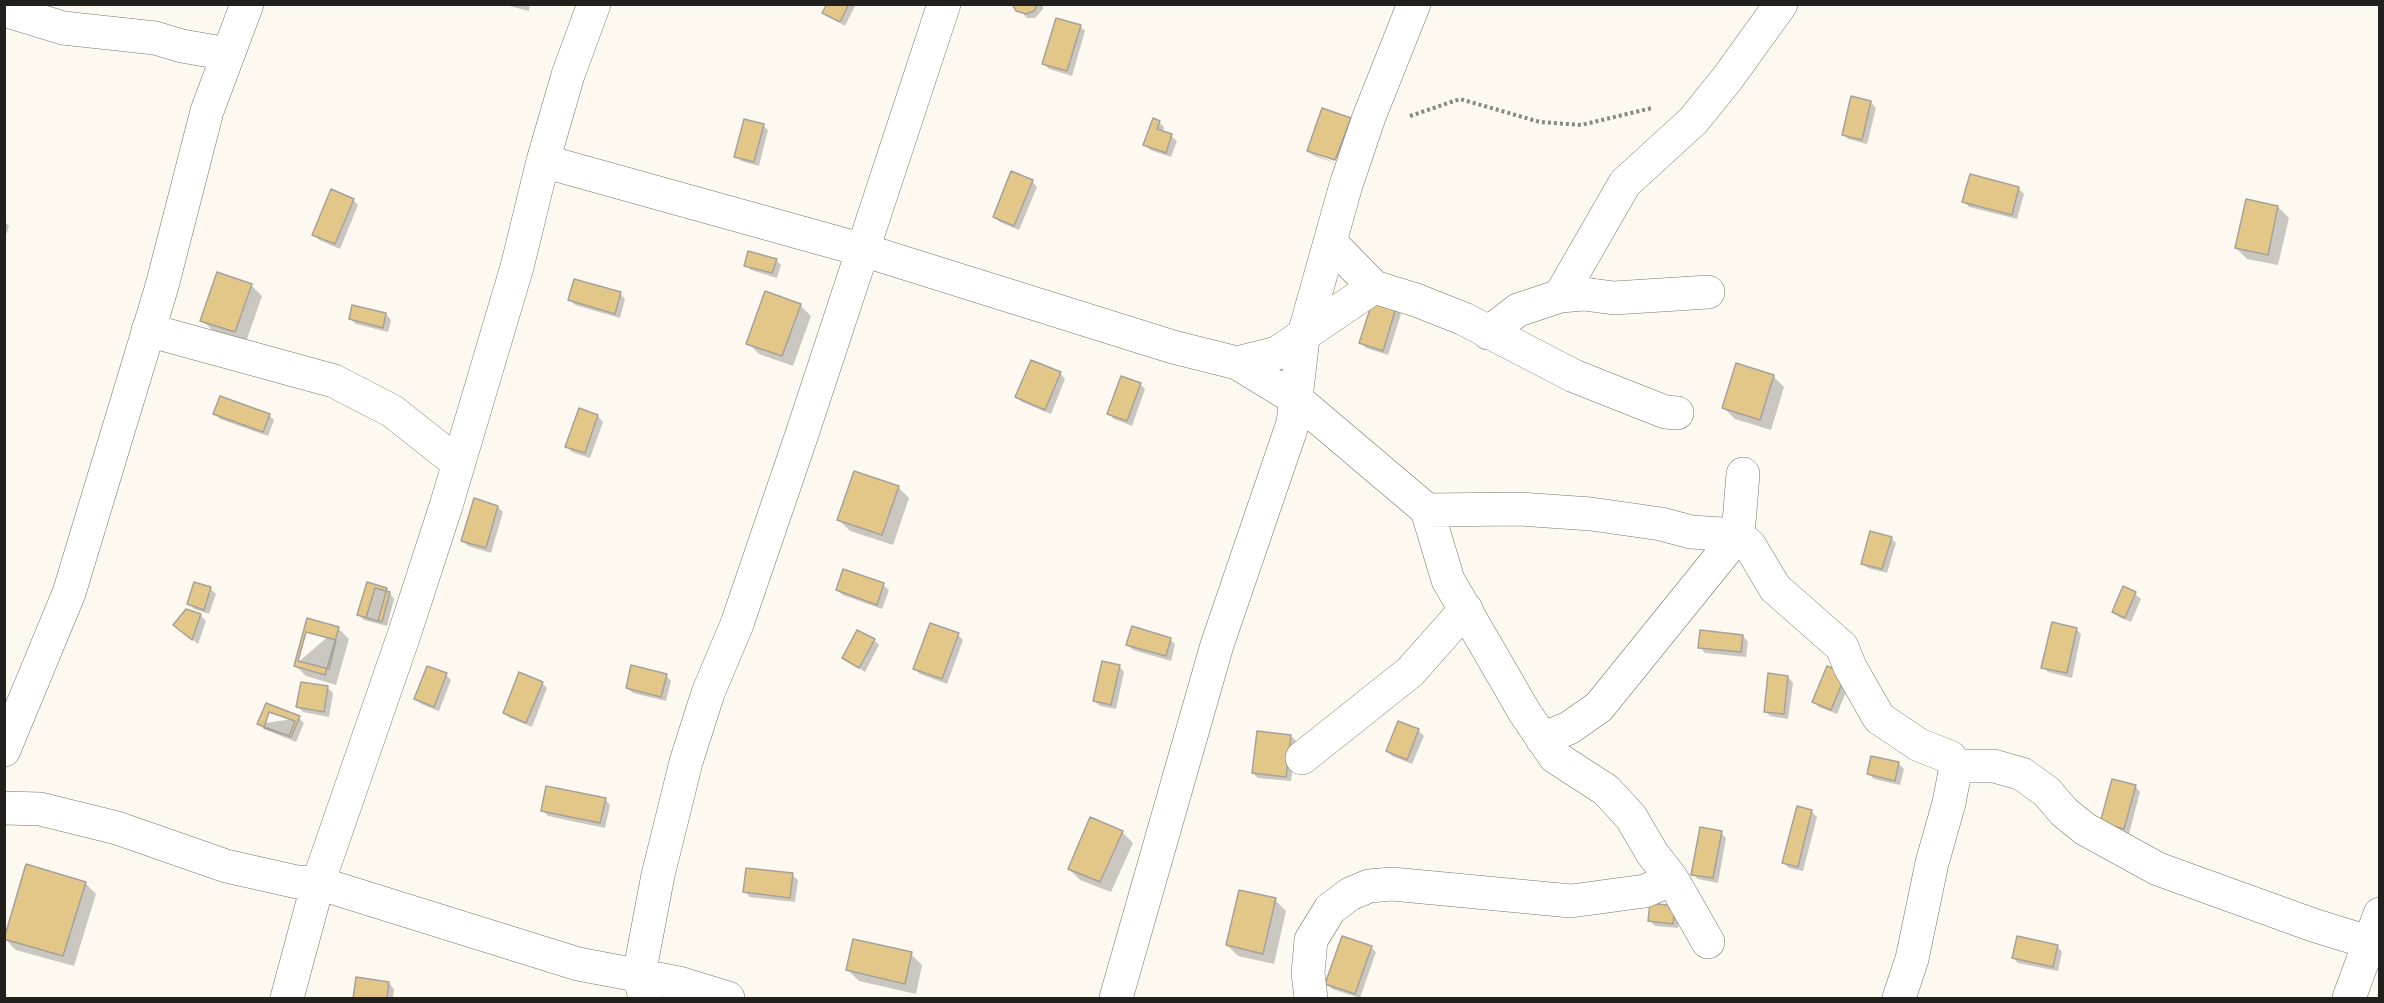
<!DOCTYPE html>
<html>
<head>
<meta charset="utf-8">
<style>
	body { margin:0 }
	#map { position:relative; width:2384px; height:1003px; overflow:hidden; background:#fdf9f0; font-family:Georgia,serif }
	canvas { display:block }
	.frame { position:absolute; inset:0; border:6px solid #21201d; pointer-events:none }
</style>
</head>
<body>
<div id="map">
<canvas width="2384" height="1003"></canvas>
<div class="frame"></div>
</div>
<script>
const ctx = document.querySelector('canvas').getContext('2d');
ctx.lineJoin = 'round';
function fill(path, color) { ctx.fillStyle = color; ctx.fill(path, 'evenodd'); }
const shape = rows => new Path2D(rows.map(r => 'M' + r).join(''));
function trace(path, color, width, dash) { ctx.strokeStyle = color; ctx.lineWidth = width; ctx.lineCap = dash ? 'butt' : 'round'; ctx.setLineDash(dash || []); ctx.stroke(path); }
fill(shape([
	[501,4,530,4,529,11],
	[828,4,856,4,845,26,824,13],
	[1014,4,1043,4,1043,9,1035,18,1027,18],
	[1080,26,1085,31,1072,76,1049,69,1044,64],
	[1853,98,1871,102,1876,108,1867,144,1848,139,1843,134],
	[1350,120,1355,125,1342,161,1313,151,1313,154,1341,165,1314,156,1308,150],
	[1159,122,1164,127,1163,132,1171,136,1177,141,1171,157,1150,150,1145,144],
	[763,125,768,130,759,166,741,161,736,156],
	[1032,181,1037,187,1019,230,1000,222,994,217],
	[2019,189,2024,194,2017,219,1969,207,1964,201],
	[353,200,358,205,340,249,319,240,314,235],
	[2278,207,2289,218,2278,265,2247,259,2236,248],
	[4,221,9,226,4,241],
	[776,260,781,265,777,278,751,270,746,265],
	[251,285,262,296,246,342,213,331,202,320],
	[620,294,625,299,620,318,575,305,570,300],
	[800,305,811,316,793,366,759,354,748,343],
	[1395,309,1401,314,1388,355,1366,348,1361,343],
	[386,314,391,320,388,332,356,324,350,319],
	[1060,373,1065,379,1051,414,1022,402,1017,397],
	[1773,376,1784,387,1771,430,1735,419,1724,408],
	[1140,384,1145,389,1132,426,1114,419,1109,414],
	[580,410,598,416,603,422,590,458,572,452,567,446],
	[215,414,269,415,274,420,268,436,220,419],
	[898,487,909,498,893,545,850,531,839,520],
	[498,507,503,512,491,553,468,546,463,541],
	[1891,538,1896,543,1887,573,1868,568,1862,563],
	[368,584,387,589,394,599,387,626,364,620,359,615],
	[883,585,889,590,882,609,843,595,837,590],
	[210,588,216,594,209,614,194,609,189,603],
	[2123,588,2135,594,2141,599,2131,622,2119,617,2113,612],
	[200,615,206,621,198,644,180,630],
	[338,628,349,639,336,685,306,676,295,665],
	[2076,629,2081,634,2072,678,2048,672,2043,667],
	[958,635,963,640,947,684,920,674,915,669],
	[1743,636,1748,642,1746,657,1705,653,1700,647],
	[1170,639,1175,644,1171,661,1133,650,1128,645],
	[874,640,879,645,865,672,843,658],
	[1119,666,1124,672,1116,709,1100,706,1095,701],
	[446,675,451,680,439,711,421,704,416,699],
	[666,675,671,681,666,701,633,693,627,688],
	[1846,675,1851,680,1837,714,1819,707,1814,701],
	[1788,677,1793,683,1788,719,1770,716,1765,711],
	[542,683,547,688,532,727,510,718,505,713],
	[328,688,333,693,329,717,303,712,298,707],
	[299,718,304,723,296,742,264,729,259,724],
	[1399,723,1419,731,1424,736,1412,764,1392,756,1387,751],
	[1291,736,1296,741,1291,781,1258,778,1253,773],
	[1899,764,1904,769,1900,785,1874,779,1869,774],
	[2135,786,2140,792,2129,834,2107,828],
	[605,799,610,805,605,828,548,816,543,810],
	[1812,812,1817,817,1803,871,1789,868,1784,863],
	[1122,832,1133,843,1111,892,1080,880,1069,869],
	[1721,833,1726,838,1718,883,1698,879,1693,874],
	[792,875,798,880,795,902,750,897,744,891],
	[85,883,96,894,74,966,16,950,5,939],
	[1275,900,1286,911,1274,964,1238,956,1227,945],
	[1680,912,1678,928,1655,926,1650,921],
	[2057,946,2062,952,2058,971,2018,963,2013,958],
	[1371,947,1376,952,1360,998,1332,989,1327,983],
	[911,954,922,965,916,994,859,981,848,970],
	[357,979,389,983,394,989,393,998,355,998]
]), '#0003');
const building = shape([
	[827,4,849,4,840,22,822,13,827,4],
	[1012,4,1038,4,1034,11,1026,14,1016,11,1012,4],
	[1056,18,1081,25,1067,71,1042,64,1056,18],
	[1851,96,1871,101,1862,140,1842,135,1851,96],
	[1322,108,1351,118,1335,160,1307,151,1322,108],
	[1153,118,1160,121,1157,129,1172,134,1166,153,1143,145,1153,118],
	[744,119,764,124,754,162,734,157,744,119],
	[1011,171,1033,180,1014,226,993,217,1011,171],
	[1970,174,2019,187,2012,215,1962,202,1970,174],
	[331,189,354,199,335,244,312,235,331,189],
	[2246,199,2278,206,2268,255,2235,248,2246,199],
	[748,251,777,259,772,273,744,266,748,251],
	[217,272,252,284,235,332,200,321,217,272],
	[574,279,621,292,615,314,568,300,574,279],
	[765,291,801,304,782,356,746,344,765,291],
	[1373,300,1396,308,1383,351,1359,343,1373,300],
	[352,305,386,313,383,328,349,319,352,305],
	[1031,360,1061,372,1045,410,1015,397,1031,360],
	[1736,363,1774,375,1760,420,1722,408,1736,363],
	[1121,376,1141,383,1127,421,1107,414,1121,376],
	[220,396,270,414,263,432,213,414,220,396],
	[579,408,598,415,585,453,565,447,579,408],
	[854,471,899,486,882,535,837,520,854,471],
	[474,498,498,506,486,548,461,541,474,498],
	[1870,531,1892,537,1882,569,1861,564,1870,531],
	[843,569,884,583,877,605,836,590,843,569],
	[194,582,211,587,204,610,187,604,194,582],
	[367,582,387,588,378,621,357,615,367,582],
	[2123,586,2136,592,2125,618,2112,612,2123,586],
	[375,588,390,592,382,622,366,618,375,588],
	[186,609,201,614,192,640,173,625,186,609],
	[307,618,339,627,325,675,294,666,307,618],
	[2052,622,2077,628,2067,673,2041,668,2052,622],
	[930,623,959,633,942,679,913,669,930,623],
	[1132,626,1171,638,1166,656,1126,645,1132,626],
	[857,630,875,639,859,668,842,658,857,630],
	[1700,630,1743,635,1741,652,1698,648,1700,630],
	[306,632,336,640,329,669,298,661,306,632],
	[1102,661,1120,665,1111,705,1093,701,1102,661],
	[631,665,667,674,661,697,626,688,631,665],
	[427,666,447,673,434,707,414,699,427,666],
	[1827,666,1846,674,1831,710,1812,702,1827,666],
	[519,672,543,682,526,723,503,713,519,672],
	[1768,673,1788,676,1784,714,1764,712,1768,673],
	[301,682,328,686,324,712,296,707,301,682],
	[266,703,300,716,291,737,257,724,266,703],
	[269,712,295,721,289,736,264,728,269,712],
	[1398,721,1419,729,1407,760,1386,751,1398,721],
	[1257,731,1291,735,1286,777,1252,773,1257,731],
	[1871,756,1899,762,1895,781,1867,774,1871,756],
	[2112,779,2136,785,2124,829,2100,823,2112,779],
	[546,786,606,798,600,823,541,811,546,786],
	[1797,806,1812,810,1798,867,1782,863,1797,806],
	[1090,817,1123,831,1100,882,1068,869,1090,817],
	[1700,827,1722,831,1713,878,1691,875,1700,827],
	[26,864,86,882,63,956,4,939,26,864],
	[746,868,793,873,790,898,743,892,746,868],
	[1239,890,1276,898,1263,954,1226,945,1239,890],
	[1650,903,1675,906,1673,924,1648,921,1650,903],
	[1342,936,1372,946,1355,994,1325,984,1342,936],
	[2017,936,2058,945,2053,967,2012,958,2017,936],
	[853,939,912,952,905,984,846,970,853,939],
	[356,977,389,982,387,998,353,998,356,977]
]);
fill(building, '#e2c789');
trace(building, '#a6a29a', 1.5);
const minor = shape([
	[4,10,63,28,155,38,182,46,228,54],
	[543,161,863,250,1173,347,1237,363,1277,353,1374,287],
	[1330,242,1374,287,1416,300,1464,319,1574,376,1665,412,1677,413],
	[1560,296,1625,183,1693,121,1727,79,1781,4],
	[148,330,334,381,392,411,458,463],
	[1488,333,1518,310,1560,296,1584,294,1614,298,1708,292],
	[1237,363,1296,399,1427,510,1448,580,1525,713,1555,757,1606,790,1631,817,1652,853,1672,879,1708,942],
	[1427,510,1519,509,1591,514,1661,524,1691,532,1738,535,1743,474],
	[1542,739,1569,728,1599,707,1738,535,1750,546,1775,588,1842,647,1850,667,1879,718,1919,745,1950,757,1956,766,1949,803,1932,863,1912,959,1899,998],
	[4,750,69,593,162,286,207,111,247,4],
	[1302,758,1410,672,1466,609],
	[1956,766,1994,766,2022,774,2047,792,2064,812,2085,829,2158,869,2313,925,2368,942],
	[4,808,40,809,117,828,226,866,297,882,318,883,578,964,679,983,728,998],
	[287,998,318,883,404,635,446,506,517,267,543,161,568,75,594,4],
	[645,998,639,975,658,875,686,762,708,693,737,624,802,434,944,4],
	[1116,998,1217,645,1293,423,1303,338,1346,185,1369,117,1414,4],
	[1311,998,1308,973,1311,940,1330,909,1350,894,1369,886,1392,884,1571,901,1645,891,1672,879],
	[2349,998,2380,914]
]);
trace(minor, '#78756d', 34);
trace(shape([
	[1410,116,1460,99,1540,122,1581,125,1652,108]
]), '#8a8781', 4, [3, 3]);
trace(minor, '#fff', 33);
</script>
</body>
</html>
